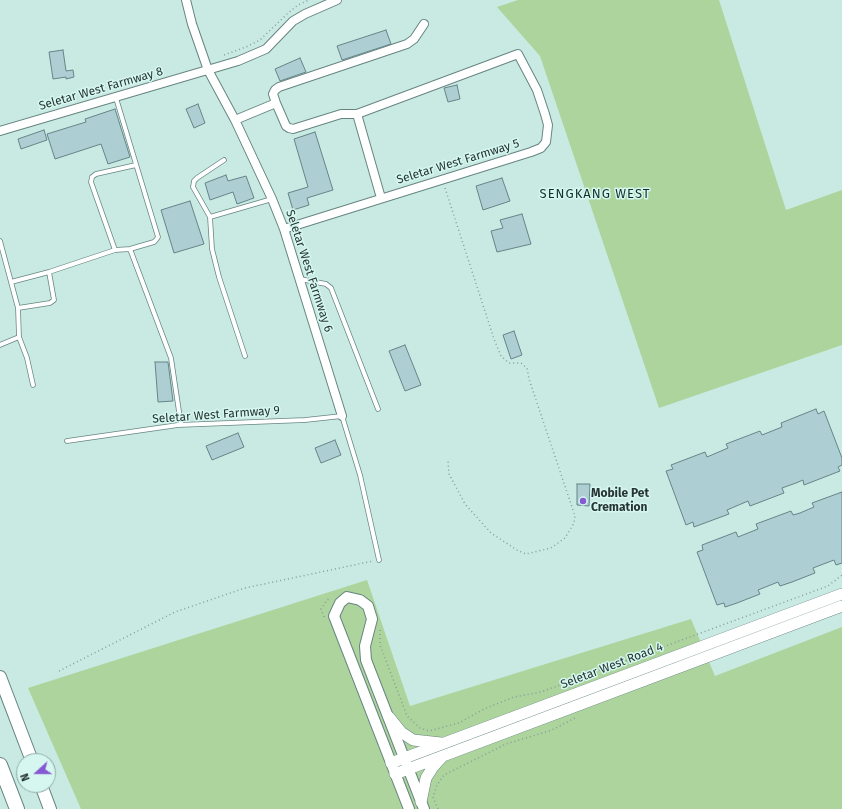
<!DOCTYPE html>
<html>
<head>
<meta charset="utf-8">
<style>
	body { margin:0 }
	#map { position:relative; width:842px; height:809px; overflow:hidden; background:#c8eae3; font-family:"Fira Sans",sans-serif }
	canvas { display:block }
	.north { position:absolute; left:16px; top:753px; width:40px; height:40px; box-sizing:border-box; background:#d5f7f0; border:1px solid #8fa9a4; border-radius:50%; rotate:249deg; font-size:11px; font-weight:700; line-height:16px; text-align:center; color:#273431 }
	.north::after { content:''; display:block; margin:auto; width:14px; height:18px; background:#8658d2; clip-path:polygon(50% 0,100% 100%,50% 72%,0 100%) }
</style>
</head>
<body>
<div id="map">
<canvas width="842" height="809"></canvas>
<div class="north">N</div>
</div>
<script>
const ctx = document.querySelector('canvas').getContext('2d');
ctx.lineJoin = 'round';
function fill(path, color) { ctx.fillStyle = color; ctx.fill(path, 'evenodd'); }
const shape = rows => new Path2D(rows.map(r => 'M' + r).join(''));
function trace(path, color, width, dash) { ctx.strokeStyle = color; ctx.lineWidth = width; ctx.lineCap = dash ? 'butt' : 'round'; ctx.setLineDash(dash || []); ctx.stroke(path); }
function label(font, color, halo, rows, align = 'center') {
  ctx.font = font + ' "Fira Sans",sans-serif'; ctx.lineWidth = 3; ctx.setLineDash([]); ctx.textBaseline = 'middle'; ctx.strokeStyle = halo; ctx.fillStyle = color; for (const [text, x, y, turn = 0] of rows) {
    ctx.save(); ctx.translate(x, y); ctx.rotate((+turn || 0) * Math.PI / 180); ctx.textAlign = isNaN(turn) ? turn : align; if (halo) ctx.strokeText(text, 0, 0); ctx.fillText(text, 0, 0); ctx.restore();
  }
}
fill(shape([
	[518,0,719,0,786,210,842,190,842,345,659,408,540,56,497,7],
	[367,580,410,706,691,619,715,676,842,627,842,809,81,809,28,688]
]), '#acd49c');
const building = shape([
	[386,30,391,44,342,60,337,46,386,30],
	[63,50,66,71,73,70,74,77,66,79,66,77,53,79,49,52,63,50],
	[300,58,306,72,280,81,275,69,300,58],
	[457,85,460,99,448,102,444,88,457,85],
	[198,104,205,123,194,128,186,109,198,104],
	[115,109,130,157,108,164,101,144,55,159,47,134,86,122,85,119,115,109],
	[44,130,47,140,21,149,18,139,44,130],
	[315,132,333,190,307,198,309,205,293,210,288,193,308,187,294,139,315,132],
	[226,175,228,181,246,176,254,198,237,204,233,192,210,200,205,183,226,175],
	[502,178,510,201,483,210,476,186,502,178],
	[190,201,204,244,174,253,161,210,190,201],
	[522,214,531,244,497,252,491,231,503,228,500,220,522,214],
	[514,331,522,355,511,359,503,335,514,331],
	[405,345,421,385,405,391,389,351,405,345],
	[155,362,168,362,173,401,158,402,155,362],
	[816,409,818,414,824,411,842,458,842,465,838,467,840,471,804,485,803,480,796,483,782,488,784,493,750,506,748,501,727,510,729,514,694,527,693,522,686,525,666,471,673,469,671,465,705,452,707,457,728,448,726,444,760,431,762,435,782,427,781,423,816,409],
	[238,433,244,447,212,460,206,446,238,433],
	[335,440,341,455,321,463,315,448,335,440],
	[577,484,590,484,589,506,577,505,577,484],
	[842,492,842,563,836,565,834,560,813,568,815,573,792,582,780,586,778,582,758,590,760,594,737,603,725,607,724,603,717,605,697,552,703,550,702,545,736,532,738,537,758,529,756,524,791,511,793,515,800,513,814,507,812,503,842,492]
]);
fill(building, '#adced2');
trace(building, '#658488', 1);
const service = shape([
	[224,160,197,178,194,181,193,187,210,217,212,249,219,277,245,356],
	[210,217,272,199],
	[0,241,18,308,19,337,27,358,33,385],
	[130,249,171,358,181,425],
	[115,250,91,182,92,177,96,174,136,165],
	[300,279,326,284,331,288,378,409],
	[11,282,49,272,115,250,130,249,154,242,156,240,158,237,116,98],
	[18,308,50,303,54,300,49,272],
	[0,345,19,337],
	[67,441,178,425,305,420,342,416,360,475,379,560]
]);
const minor = shape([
	[186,0,192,24,208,70,235,120,272,199,284,229,342,416],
	[357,114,381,198],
	[235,120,276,103],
	[0,131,238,61,266,49,293,21,305,14,337,0],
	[284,229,531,152,541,148,546,142,548,125,545,114,537,90,518,54,357,114,341,114,293,129,289,128,286,126,276,103,273,94,275,90,279,87,407,44,414,39,424,24]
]);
const tertiary = shape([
	[409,809,334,616,340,603,347,597,360,600,368,606,372,619,365,646,366,660,424,809]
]);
const secondary = shape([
	[389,717,401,732,413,740,441,743],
	[391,763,842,594],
	[395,774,842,606],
	[421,802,426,778,433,767,442,757]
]);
const primary = shape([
	[0,677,32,761],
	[41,785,50,809]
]);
const motorway = shape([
	[0,765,17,809]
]);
trace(service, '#678580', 5.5);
trace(minor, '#678580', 10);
trace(tertiary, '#678580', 12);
trace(secondary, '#678580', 12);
trace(primary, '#678580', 14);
trace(motorway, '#678580', 16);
trace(shape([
	[224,55,246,47,260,40,287,14,298,5,309,0],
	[445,188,494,339,501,356,509,363,521,363,527,368,529,379,575,516,574,523,565,538,551,548,526,554,517,550,491,533,465,504,449,474,448,461],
	[324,617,321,609,327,600,331,598],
	[380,630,380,645,407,716,420,728,429,731,459,723,484,709,514,697,541,692,828,586,842,575],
	[59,671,175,612,245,588,373,561],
	[438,809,433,797,437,785,444,775,506,744,552,730,577,717]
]), '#859e99', 1.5, [1, 3]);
trace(service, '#fff', 4);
trace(minor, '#fff', 8);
trace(tertiary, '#fff', 10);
trace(secondary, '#fff', 11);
trace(primary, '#fff', 12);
trace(motorway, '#fff', 14);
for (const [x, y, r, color] of [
	[583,501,4,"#8658d2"]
]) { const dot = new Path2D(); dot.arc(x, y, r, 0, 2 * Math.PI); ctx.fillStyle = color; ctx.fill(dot); trace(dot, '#d5f7f0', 1.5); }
label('12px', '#273431', '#d5f7f0', [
	["Seletar West Farmway 8",101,89,-16],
	["Seletar West Farmway 5",458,162,-17],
	["Seletar West Farmway 6",309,271,72],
	["Seletar West Farmway 9",216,415,-4],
	["Seletar West Road 4",612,666,-21]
]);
label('bold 12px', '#273431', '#d5f7f0', [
	["Mobile Pet",591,494],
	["Cremation",591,508]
], 'left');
ctx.letterSpacing = '1px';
label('13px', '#122f2b', '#d5f7f0', [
	["SENGKANG WEST",595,194]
]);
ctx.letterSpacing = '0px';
</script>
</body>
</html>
